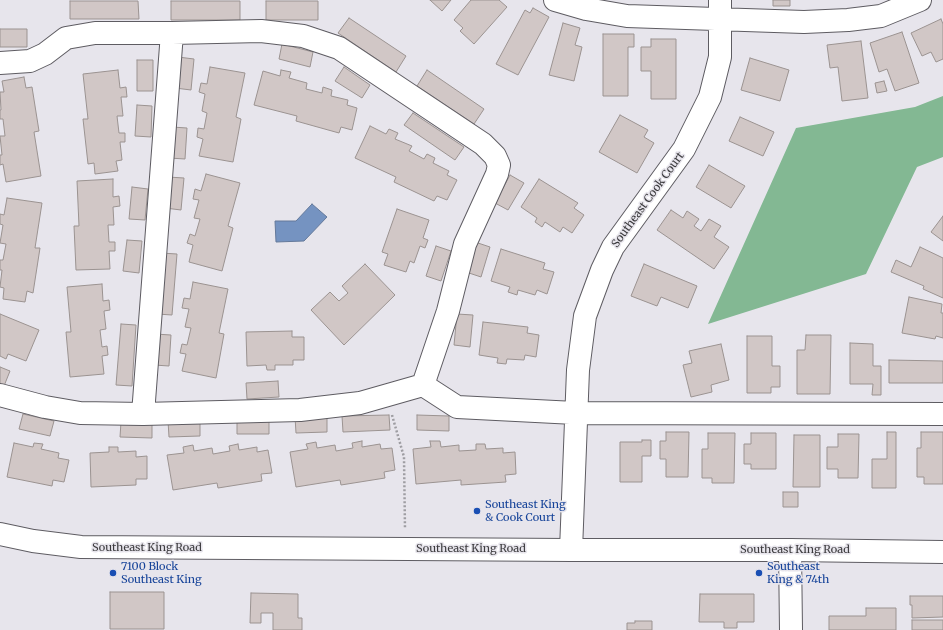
<!DOCTYPE html>
<html>
<head>
<meta charset="utf-8">
<style>
	body { margin:0 }
	canvas { display:block; background:#e7e5ec }
</style>
</head>
<body>
<canvas width="943" height="630"></canvas>
<script>
const ctx = document.querySelector('canvas').getContext('2d');
ctx.lineJoin = 'round';
function fill(path, color) { ctx.fillStyle = color; ctx.fill(path, 'evenodd'); }
const shape = rows => new Path2D(rows.map(r => 'M' + r).join(''));
function trace(path, color, width, dash) { ctx.strokeStyle = color; ctx.lineWidth = width; ctx.lineCap = dash ? 'butt' : 'round'; ctx.setLineDash(dash || []); ctx.stroke(path); }
function label(font, color, halo, rows, align = 'center') {
  ctx.font = font + ' Merriweather,serif'; ctx.lineWidth = 3; ctx.setLineDash([]); ctx.textBaseline = 'middle'; ctx.strokeStyle = halo; ctx.fillStyle = color; for (const [text, x, y, turn = 0] of rows) {
    ctx.save(); ctx.translate(x, y); ctx.rotate((+turn || 0) * Math.PI / 180); ctx.textAlign = isNaN(turn) ? turn : align; if (halo) ctx.strokeText(text, 0, 0); ctx.fillText(text, 0, 0); ctx.restore();
  }
}
fill(shape([
	[943,96,943,157,917,167,866,274,708,324,796,128,915,107]
]), '#83b893');
const water = shape([
	[312,204,327,217,304,241,276,242,275,221,296,221,312,204]
]);
fill(water, '#7593c1');
trace(water, '#64799a', 1);
const building = shape([
	[430,0,451,0,442,11,430,0],
	[471,0,499,0,507,7,474,44,460,31,463,28,454,20,471,0],
	[773,0,790,0,790,6,773,6,773,0],
	[70,1,138,1,139,19,70,19,70,1],
	[171,1,240,1,240,20,171,20,171,1],
	[266,1,318,1,318,20,266,20,266,1],
	[533,8,549,17,518,75,496,64,525,10,530,13,533,8],
	[349,18,406,56,396,72,338,33,349,18],
	[941,19,943,24,943,59,936,62,931,52,922,56,911,33,941,19],
	[563,23,580,28,575,45,582,47,574,81,549,75,563,23],
	[0,29,27,29,27,47,0,47,0,29],
	[902,32,919,83,895,91,887,69,879,72,870,43,902,32],
	[603,34,634,34,634,47,628,47,628,96,603,96,603,34],
	[651,39,676,39,676,99,651,99,651,71,641,71,641,47,651,47,651,39],
	[861,41,868,98,842,101,838,67,830,68,827,45,861,41],
	[282,44,313,52,310,67,279,59,282,44],
	[178,57,194,59,191,90,175,88,178,57],
	[750,58,789,70,780,101,741,90,750,58],
	[137,60,153,60,153,91,137,91,137,60],
	[210,67,245,73,236,117,241,119,233,162,199,156,203,139,197,137,198,128,204,129,207,113,202,111,205,94,199,92,201,83,207,84,210,67],
	[344,67,370,85,362,98,335,81,344,67],
	[118,70,120,88,126,87,127,97,121,97,123,116,117,116,119,133,125,133,125,142,120,142,122,160,116,161,118,171,95,174,94,163,88,164,83,119,88,119,83,74,118,70],
	[281,70,291,72,289,78,307,83,306,89,322,93,323,87,332,90,331,96,348,100,347,105,357,108,352,130,341,127,339,133,296,121,297,116,254,105,263,71,280,76,281,70],
	[427,70,484,109,474,124,417,86,427,70],
	[24,77,26,88,32,87,39,131,34,132,41,176,6,182,3,164,0,165,0,155,2,155,0,136,5,136,3,119,0,119,0,110,1,110,0,92,4,92,2,81,24,77],
	[884,81,887,91,877,93,875,83,884,81],
	[137,105,152,106,151,137,135,136,137,105],
	[413,113,464,147,455,160,404,125,413,113],
	[620,115,648,130,644,137,654,143,637,173,599,152,620,115],
	[740,117,774,132,763,156,729,141,740,117],
	[370,126,386,134,389,129,398,133,395,139,412,146,409,151,424,159,427,154,435,158,433,163,449,171,447,175,457,180,447,200,437,196,434,201,394,182,396,177,355,158,370,126],
	[172,127,187,128,185,159,169,158,172,127],
	[709,165,745,186,731,208,696,187,709,165],
	[206,174,240,183,228,226,233,228,222,271,189,262,193,245,187,243,190,234,195,236,200,219,194,218,199,200,193,199,195,189,201,191,206,174],
	[510,175,524,183,508,210,495,203,510,175],
	[168,177,184,178,181,210,165,208,168,177],
	[113,179,113,197,119,196,120,206,113,207,114,225,108,225,109,242,115,242,115,251,109,251,110,269,76,270,74,226,79,226,77,181,113,179],
	[539,179,578,203,574,208,584,215,572,233,563,227,560,232,545,222,542,227,535,222,537,218,521,207,539,179],
	[132,187,148,189,145,220,129,219,132,187],
	[7,198,42,203,35,248,40,248,33,293,27,291,25,302,3,299,4,288,0,287,2,270,0,270,0,260,3,260,6,244,0,243,3,225,0,224,0,214,4,215,7,198],
	[397,209,429,220,423,238,428,240,425,248,420,246,414,263,410,261,406,272,384,265,388,254,382,252,397,209],
	[671,210,683,218,687,211,699,219,694,226,701,231,709,219,721,226,714,237,729,247,714,269,657,230,671,210],
	[943,216,943,241,931,232,943,216],
	[127,240,142,241,139,273,123,271,127,240],
	[475,242,490,247,481,277,466,272,475,242],
	[436,246,451,251,441,281,426,276,436,246],
	[920,247,943,258,943,298,923,289,924,286,891,272,896,260,911,267,920,247],
	[501,249,545,263,543,269,554,272,547,294,537,290,535,295,518,290,517,295,508,292,510,287,491,281,501,249],
	[161,253,177,254,172,315,157,314,161,253],
	[365,264,395,295,344,345,311,310,330,292,339,301,348,293,342,286,365,264],
	[644,264,697,286,688,308,661,297,657,306,631,296,644,264],
	[193,282,228,289,219,333,224,334,216,378,182,371,186,354,180,353,182,344,187,345,191,328,185,327,189,309,182,308,184,298,190,299,193,282],
	[102,284,103,301,109,300,110,310,104,311,106,329,100,330,102,347,107,346,108,355,102,356,104,374,70,377,66,332,71,332,67,287,102,284],
	[909,297,942,304,941,313,943,313,943,338,936,336,935,339,902,333,909,297],
	[0,314,39,330,26,361,8,354,6,359,0,356,0,314],
	[457,314,473,315,470,347,454,345,457,314],
	[483,322,528,327,527,333,539,335,536,357,525,355,524,360,507,359,506,364,497,363,498,358,479,355,483,322],
	[121,324,136,325,132,386,116,385,121,324],
	[292,331,292,337,304,337,304,360,293,360,293,365,275,365,275,370,267,370,266,365,247,366,246,332,292,331],
	[155,334,171,335,169,366,154,365,155,334],
	[806,335,831,335,830,394,797,394,797,350,805,350,806,335],
	[747,336,772,336,772,366,780,366,780,387,771,387,771,393,747,393,747,336],
	[850,343,873,344,873,366,881,366,881,395,872,395,873,384,850,384,850,343],
	[721,344,729,380,711,385,712,392,691,397,683,365,692,363,689,351,721,344],
	[889,360,943,361,943,383,889,383,889,360],
	[0,367,10,371,4,386,0,384,0,367],
	[278,381,279,397,247,399,246,383,278,381],
	[23,414,54,421,50,436,19,429,23,414],
	[389,415,390,430,343,432,342,416,389,415],
	[417,415,449,416,449,431,417,430,417,415],
	[327,416,327,432,296,433,295,417,327,416],
	[269,418,269,434,237,434,237,419,269,418],
	[200,420,200,436,169,437,168,421,200,420],
	[121,422,152,422,152,438,120,437,121,422],
	[666,432,689,432,688,477,666,477,666,459,660,459,660,441,666,441,666,432],
	[887,432,896,432,896,488,872,488,872,459,887,459,887,432],
	[921,432,943,432,943,484,924,484,924,477,917,477,917,448,921,448,921,432],
	[708,433,735,433,734,483,712,483,712,478,702,478,702,449,708,449,708,433],
	[751,433,776,433,776,469,751,469,751,464,744,464,744,444,751,444,751,433],
	[838,434,859,434,858,478,838,478,838,469,827,469,827,447,838,447,838,434],
	[794,435,820,435,820,487,793,487,794,435],
	[642,440,651,440,651,456,642,456,642,482,620,482,620,442,642,442,642,440],
	[362,441,362,447,380,444,381,449,392,448,395,470,384,472,385,478,341,485,340,480,296,487,290,452,308,449,306,444,316,442,317,448,335,445,336,451,353,448,352,443,362,441],
	[430,441,440,441,441,447,459,445,459,451,476,450,476,444,485,444,486,449,503,448,503,453,515,452,516,474,505,475,506,482,461,485,461,480,416,484,413,449,431,447,430,441],
	[14,443,33,447,34,443,43,444,41,449,59,453,58,458,69,460,64,482,53,480,52,486,7,477,14,443],
	[238,444,239,450,257,447,257,452,268,450,272,473,261,474,262,481,218,488,217,483,173,490,167,455,184,453,183,447,193,445,194,451,212,448,213,454,230,451,229,446,238,444],
	[109,447,118,447,118,452,136,451,136,457,147,456,147,479,136,479,136,485,91,487,90,453,109,452,109,447],
	[783,492,798,492,798,507,783,507,783,492],
	[110,592,164,592,164,629,110,629,110,592],
	[251,593,298,594,298,618,302,618,302,630,273,630,273,613,261,613,261,623,250,623,251,593],
	[700,594,754,594,754,622,737,622,737,628,724,628,724,622,699,622,700,594],
	[910,596,943,596,943,617,912,618,912,605,910,605,910,596],
	[866,608,896,608,896,630,829,630,829,616,866,616,866,608],
	[912,620,943,620,943,630,912,630,912,620],
	[635,621,652,621,652,630,627,630,627,623,635,623,635,621]
]);
fill(building, '#d1c7c6');
trace(building, '#9b9391', 1);
const minor = shape([
	[555,0,586,9,627,16,804,22,848,20,881,16,920,0],
	[0,63,30,61,45,54,66,38,95,33,172,33,261,31,303,36,339,48,483,144,495,156,499,165,497,174,465,244,448,311,423,385],
	[0,395,45,407,80,413,143,414,300,410,360,403,423,385,457,407,575,413,943,414],
	[143,414,172,33],
	[571,550,578,370,585,316,602,270,613,247,684,149,710,97,720,57,720,0],
	[790,550,791,630]
]);
const major = shape([
	[0,534,33,541,81,547,571,550,790,550,943,552]
]);
trace(minor, '#5e5c62', 24);
trace(major, '#5e5c62', 24);
trace(shape([
	[392,415,404,457,405,529]
]), '#9e9da2', 2.5, [2, 2]);
trace(minor, '#fff', 22);
trace(major, '#fff', 22);
for (const [x, y, r, color] of [
	[477,511,4,"#1a4fb4"],
	[113,573,4,"#1a4fb4"],
	[759,573,4,"#1a4fb4"]
]) { const dot = new Path2D(); dot.arc(x, y, r, 0, 2 * Math.PI); ctx.fillStyle = color; ctx.fill(dot); trace(dot, '#e7e5ec', 1.5); }
label('11px', '#3c3b3e', '#e7e5ec', [
	["Southeast Cook Court",648,200,-54],
	["Southeast King Road",147,548],
	["Southeast King Road",471,549],
	["Southeast King Road",795,550]
]);
label('11px', '#164399', '#e7e5ec', [
	["Southeast King",485,505],
	["& Cook Court",485,518],
	["7100 Block",121,567],
	["Southeast King",121,580],
	["Southeast",767,567],
	["King & 74th",767,580]
], 'left');
</script>
</body>
</html>
